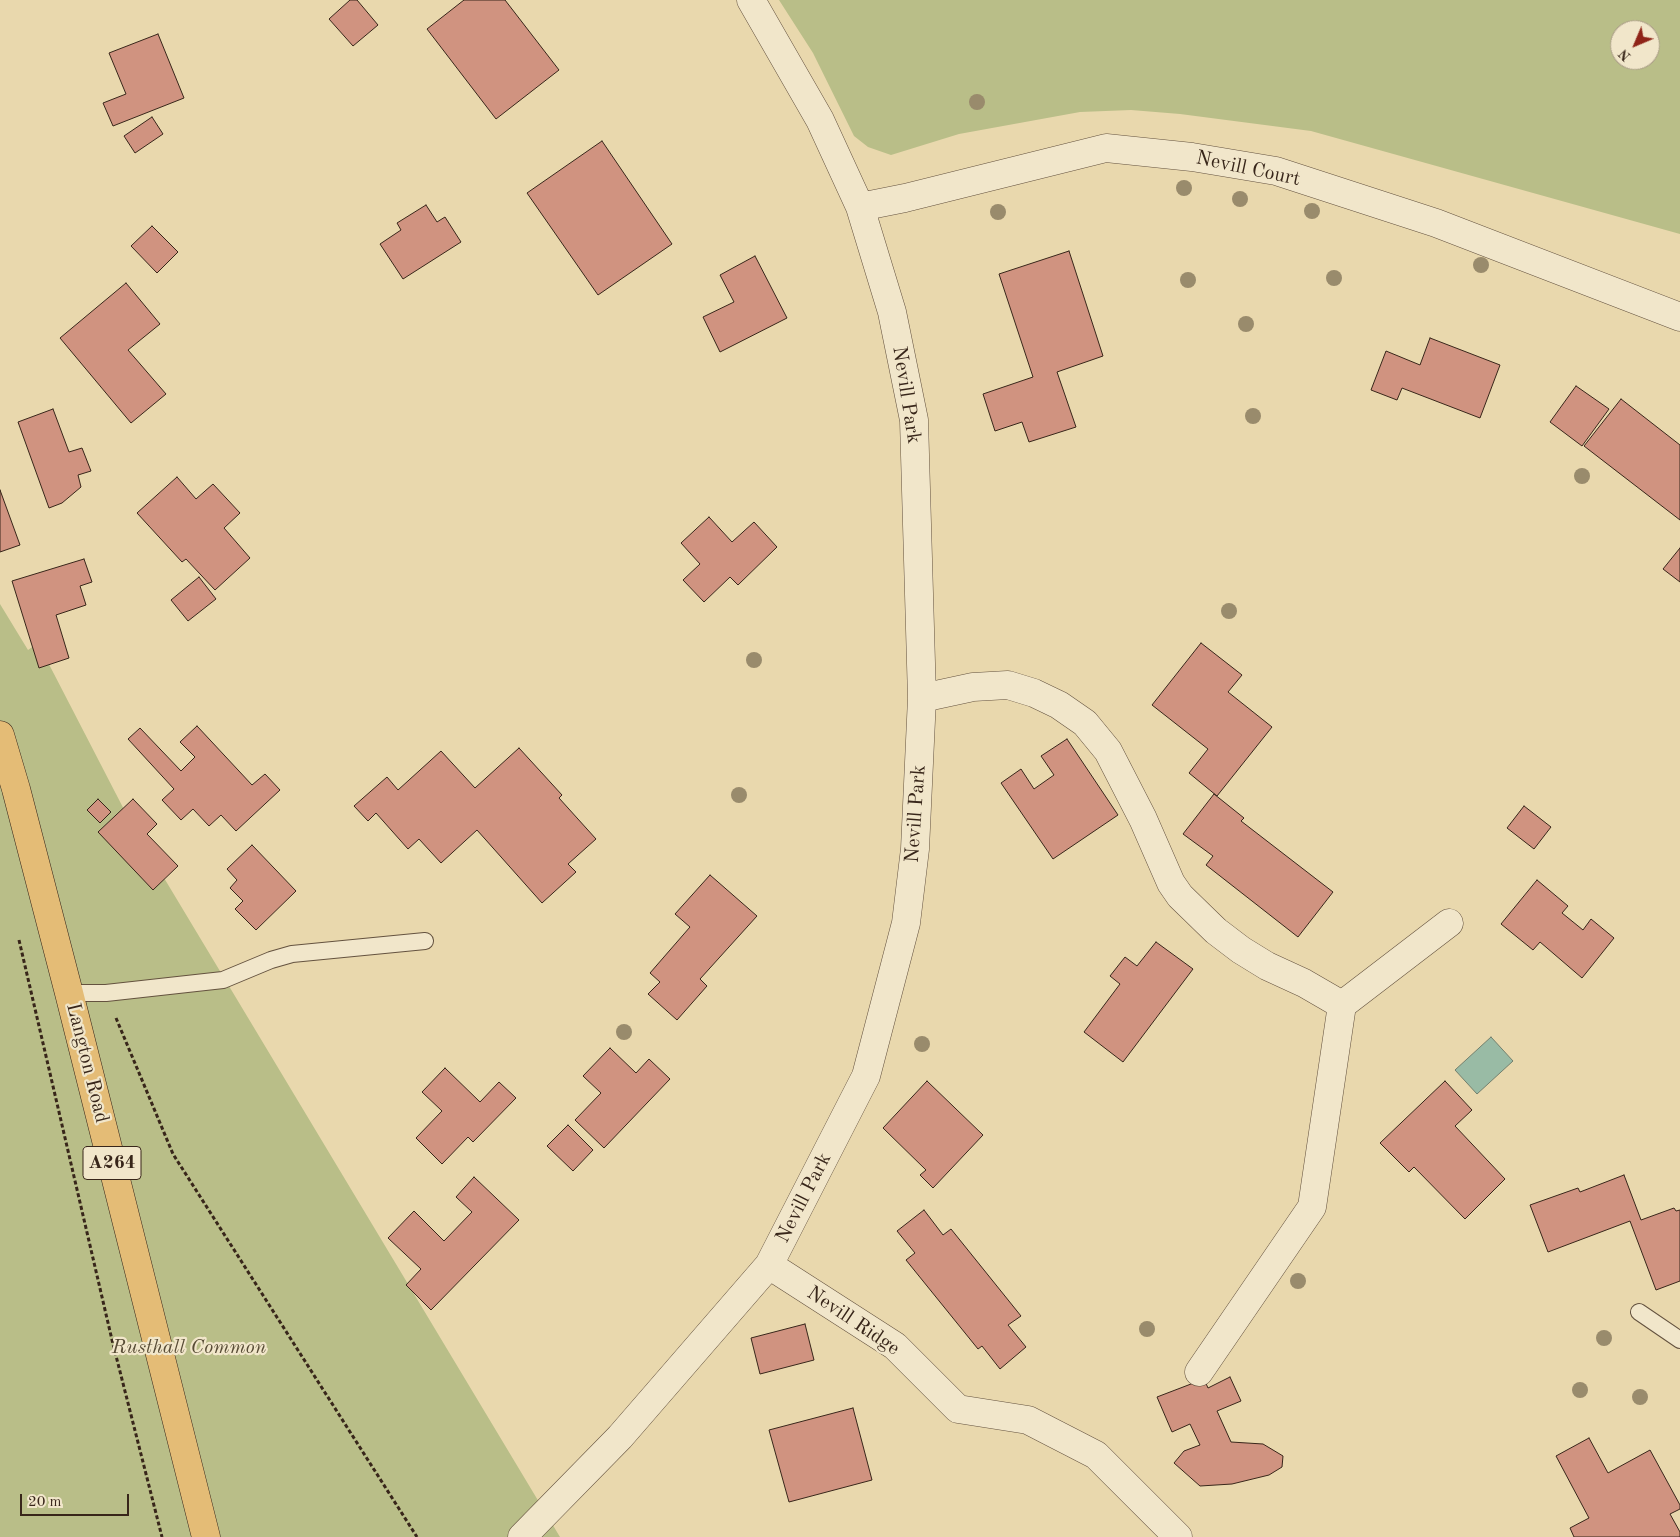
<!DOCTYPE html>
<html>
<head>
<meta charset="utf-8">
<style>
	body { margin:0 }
	#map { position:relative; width:1680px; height:1537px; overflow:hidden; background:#e9d8ad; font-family:"Old Standard TT",serif }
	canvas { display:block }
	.north { position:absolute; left:1610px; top:20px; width:50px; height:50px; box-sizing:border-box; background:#f1e6ca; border:1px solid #a79984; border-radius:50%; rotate:225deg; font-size:14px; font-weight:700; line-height:20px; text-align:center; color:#38261a }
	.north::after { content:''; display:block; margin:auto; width:18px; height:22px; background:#8f2418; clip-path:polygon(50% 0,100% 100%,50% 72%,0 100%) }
	.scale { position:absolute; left:20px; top:1494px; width:109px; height:22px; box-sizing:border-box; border:2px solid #38261a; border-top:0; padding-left:6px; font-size:15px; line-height:18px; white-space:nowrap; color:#38261a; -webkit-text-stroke:4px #f1e6ca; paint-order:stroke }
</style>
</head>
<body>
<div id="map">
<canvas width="1680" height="1537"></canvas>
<div class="north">N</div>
<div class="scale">20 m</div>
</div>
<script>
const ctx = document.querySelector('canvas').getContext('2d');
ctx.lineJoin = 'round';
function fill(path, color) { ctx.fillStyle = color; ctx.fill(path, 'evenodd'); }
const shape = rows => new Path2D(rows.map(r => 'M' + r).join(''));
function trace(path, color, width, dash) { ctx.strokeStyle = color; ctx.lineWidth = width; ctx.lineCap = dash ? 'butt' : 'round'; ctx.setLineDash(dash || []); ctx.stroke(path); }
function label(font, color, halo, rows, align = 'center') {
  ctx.font = font + ' "Old Standard TT",serif'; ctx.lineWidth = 4.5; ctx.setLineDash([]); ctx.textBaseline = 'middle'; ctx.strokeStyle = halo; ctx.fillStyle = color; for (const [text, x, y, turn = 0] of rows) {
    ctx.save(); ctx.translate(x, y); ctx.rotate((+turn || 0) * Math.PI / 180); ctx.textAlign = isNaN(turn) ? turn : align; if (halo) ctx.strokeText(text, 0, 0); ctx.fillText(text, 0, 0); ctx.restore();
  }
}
fill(shape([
	[779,0,1680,0,1680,234,1311,131,1180,114,1131,110,1080,112,959,134,891,155,868,147,854,136,813,53],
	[1620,30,1650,30,1650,60,1620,60],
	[0,604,28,650,38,643,131,823,560,1537,0,1537]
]), '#b9be88');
const water = shape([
	[1491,1037,1513,1061,1477,1094,1455,1070,1491,1037]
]);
fill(water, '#99bba5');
trace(water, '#727f6d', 1);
const building = shape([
	[350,0,357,0,378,25,353,46,329,19,350,0],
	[464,0,505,0,559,70,496,119,427,29,464,0],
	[158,34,184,98,113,126,103,103,126,94,109,53,158,34],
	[152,117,163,134,135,153,124,136,152,117],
	[602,141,672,244,598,295,527,193,602,141],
	[426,205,437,222,445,217,461,242,403,279,380,244,401,230,397,223,426,205],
	[152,226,178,252,157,273,131,246,152,226],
	[1069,251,1103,356,1057,372,1076,427,1029,442,1022,422,995,431,983,394,1033,377,999,274,1069,251],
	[755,256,787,318,720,352,703,317,734,302,720,275,755,256],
	[126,283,160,324,128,350,166,394,131,423,60,338,126,283],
	[1430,338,1500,365,1480,418,1402,388,1397,400,1371,390,1386,351,1420,365,1430,338],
	[1576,386,1609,409,1582,446,1550,422,1576,386],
	[1621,399,1680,445,1680,520,1584,446,1621,399],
	[53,409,69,452,82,448,91,471,78,475,81,487,62,503,49,508,18,422,53,409],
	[177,477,196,499,213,484,240,513,224,528,250,558,215,590,186,559,182,562,137,513,177,477],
	[0,490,20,545,0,552,0,490],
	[709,517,732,542,754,522,777,547,738,585,730,577,704,602,683,580,700,564,681,543,709,517],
	[1680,548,1680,582,1663,569,1680,548],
	[84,559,92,582,80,586,86,605,56,615,69,658,39,668,12,581,84,559],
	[199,577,216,599,188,621,171,600,199,577],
	[1201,643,1242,675,1228,692,1272,727,1217,796,1189,773,1208,749,1152,705,1201,643],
	[197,726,252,785,265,774,280,790,236,831,221,815,209,826,193,809,181,820,162,800,174,789,128,739,140,728,181,771,195,757,180,742,197,726],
	[1067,739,1118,815,1053,859,1001,783,1021,769,1034,789,1054,775,1041,756,1067,739],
	[519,748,562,795,559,798,596,839,568,864,576,872,542,903,477,830,441,863,419,839,408,849,376,813,368,821,354,806,387,777,398,790,441,751,475,788,519,748],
	[1214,794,1244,818,1241,821,1333,892,1298,937,1206,865,1213,856,1183,834,1214,794],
	[98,799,111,812,100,823,87,810,98,799],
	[133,799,157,824,147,834,178,866,153,890,98,832,133,799],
	[1524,806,1551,827,1534,849,1507,828,1524,806],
	[252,845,296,891,256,930,235,909,243,901,230,888,237,880,227,869,252,845],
	[710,875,757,916,700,979,707,986,677,1020,648,994,660,982,650,973,690,927,675,914,710,875],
	[1537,880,1568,906,1562,913,1583,930,1591,919,1614,938,1582,978,1540,942,1533,950,1501,924,1537,880],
	[1156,942,1193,969,1123,1062,1084,1032,1120,984,1110,976,1125,957,1137,966,1156,942],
	[610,1048,636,1073,649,1059,670,1079,604,1148,575,1120,601,1093,583,1076,610,1048],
	[445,1068,480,1102,499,1082,516,1098,473,1142,468,1137,442,1164,416,1138,442,1111,422,1092,445,1068],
	[927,1081,983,1135,933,1188,920,1175,926,1170,883,1128,927,1081],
	[1445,1081,1472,1110,1455,1126,1505,1179,1465,1219,1414,1167,1409,1172,1380,1143,1445,1081],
	[568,1125,593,1150,573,1171,547,1146,568,1125],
	[1624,1175,1641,1220,1674,1208,1676,1211,1680,1210,1680,1281,1656,1290,1630,1221,1548,1252,1530,1205,1578,1188,1580,1192,1624,1175],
	[474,1177,519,1220,431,1310,406,1285,421,1269,388,1238,414,1211,444,1241,472,1212,456,1197,474,1177],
	[924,1210,943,1235,951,1229,1021,1316,1008,1325,1026,1347,1000,1369,982,1346,978,1349,906,1260,915,1253,897,1231,924,1210],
	[805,1324,814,1360,760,1374,751,1338,805,1324],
	[1230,1377,1241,1401,1217,1411,1231,1442,1263,1444,1283,1456,1282,1467,1269,1475,1232,1484,1200,1486,1174,1463,1184,1451,1200,1445,1190,1424,1172,1432,1157,1397,1204,1379,1208,1388,1230,1377],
	[853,1408,872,1480,789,1502,769,1430,853,1408],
	[1589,1438,1608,1473,1650,1450,1680,1505,1680,1509,1670,1514,1680,1532,1680,1537,1574,1537,1570,1528,1589,1518,1556,1456,1589,1438]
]);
fill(building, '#d09380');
trace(building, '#38261a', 1);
const lane = shape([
	[69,993,106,993,223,980,271,960,292,954,425,941],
	[1639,1312,1680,1340]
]);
const street = shape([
	[860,207,905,198,1106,148,1192,157,1276,171,1436,223,1680,317],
	[922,698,973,687,1008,685,1034,693,1059,705,1085,723,1108,751,1143,819,1171,883,1180,896,1216,931,1241,950,1267,966,1304,983,1342,1005],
	[769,1265,895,1346,958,1409,1028,1420,1096,1455,1178,1537],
	[1199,1372,1312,1207,1342,1005,1449,923],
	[522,1537,620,1437,769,1265,866,1076,906,923,915,849,922,698,914,420,892,312,860,207,820,120,751,0]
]);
const primary = shape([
	[0,735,16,789,69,993,206,1537]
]);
trace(lane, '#64523f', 18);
trace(street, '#64523f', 29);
trace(primary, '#38261a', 29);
trace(shape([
	[19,940,112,1340,162,1537],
	[116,1018,173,1154,417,1537]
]), '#38261a', 3, [4, 2.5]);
trace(lane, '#f1e6ca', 16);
trace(street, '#f1e6ca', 28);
trace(primary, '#e4bc76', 28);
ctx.fillStyle = '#998b6c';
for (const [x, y] of [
	[977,102],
	[1184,188],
	[1240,199],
	[1312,211],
	[998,212],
	[1481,265],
	[1334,278],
	[1188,280],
	[1246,324],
	[1253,416],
	[1582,476],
	[1229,611],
	[754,660],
	[739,795],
	[624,1032],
	[922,1044],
	[1298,1281],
	[1147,1329],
	[1604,1338],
	[1580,1390],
	[1640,1397]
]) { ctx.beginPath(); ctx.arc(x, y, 8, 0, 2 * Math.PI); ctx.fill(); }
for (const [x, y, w] of [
	[112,1163,58]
]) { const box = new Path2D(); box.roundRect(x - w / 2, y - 16.5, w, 33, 4); ctx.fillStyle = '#f1e6ca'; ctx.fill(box); trace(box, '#38261a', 1); }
label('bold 19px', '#38261a', null, [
	["A264",112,1163]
]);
label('20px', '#38261a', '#f1e6ca', [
	["Nevill Court",1248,169,12],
	["Nevill Park",906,395,81],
	["Nevill Park",916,814,-86],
	["Langton Road",87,1063,76],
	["Nevill Park",804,1198,-63],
	["Nevill Ridge",853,1321,34]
]);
label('italic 20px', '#584c36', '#f1e6ca', [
	["Rusthall Common",189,1348]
]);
</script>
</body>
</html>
